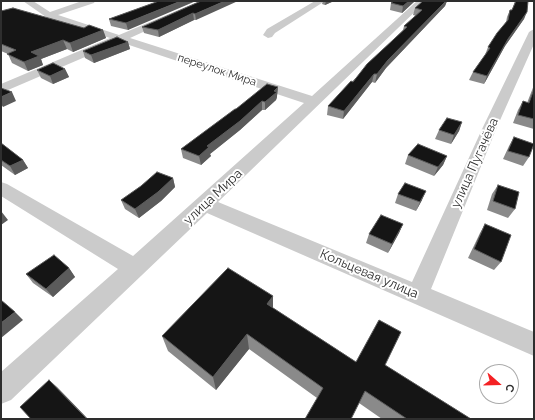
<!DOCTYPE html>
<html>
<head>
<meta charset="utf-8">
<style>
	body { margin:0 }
	#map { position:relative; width:535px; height:420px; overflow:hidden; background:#fff; font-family:Raleway,sans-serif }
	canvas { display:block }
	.frame { position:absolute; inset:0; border:2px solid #2e2e2e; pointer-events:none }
	.north { position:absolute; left:479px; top:364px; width:40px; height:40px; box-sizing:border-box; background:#fff; border:1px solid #ababab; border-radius:50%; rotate:110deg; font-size:11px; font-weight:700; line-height:16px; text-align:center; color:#2e2e2e }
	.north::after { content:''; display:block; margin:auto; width:14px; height:18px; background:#f42124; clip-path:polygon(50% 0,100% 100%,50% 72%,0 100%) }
</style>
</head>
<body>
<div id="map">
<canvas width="535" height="420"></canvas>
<div class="frame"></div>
<div class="north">С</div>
</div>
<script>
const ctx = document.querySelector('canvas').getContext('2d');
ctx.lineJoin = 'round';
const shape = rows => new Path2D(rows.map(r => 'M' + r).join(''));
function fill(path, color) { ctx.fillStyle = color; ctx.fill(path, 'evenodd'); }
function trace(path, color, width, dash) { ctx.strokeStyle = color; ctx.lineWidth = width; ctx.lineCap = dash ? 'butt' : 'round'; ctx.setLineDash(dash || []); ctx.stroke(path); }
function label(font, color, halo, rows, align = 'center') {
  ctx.font = font + ' Raleway,sans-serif'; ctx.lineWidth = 4; ctx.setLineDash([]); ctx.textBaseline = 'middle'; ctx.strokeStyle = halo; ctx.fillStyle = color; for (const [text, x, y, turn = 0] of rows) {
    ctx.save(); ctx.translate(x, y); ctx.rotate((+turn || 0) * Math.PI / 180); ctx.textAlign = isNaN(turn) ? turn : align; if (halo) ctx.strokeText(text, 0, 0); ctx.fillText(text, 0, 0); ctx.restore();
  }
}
fill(shape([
	[23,1,33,1,50,12,82,1,95,1,94,3,58,15,119,35,200,1,211,1,130,38,312,96,417,1,426,1,218,202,412,282,483,127,529,32,534,29,534,44,497,127,431,289,534,332,534,356,207,213,11,400,1,404,1,372,118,269,1,196,1,182,7,184,133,256,304,103,120,42,1,93,1,84,110,38,46,17,23,1],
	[315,1,325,1,275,33,272,37,268,38,263,35,267,29,315,1]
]), '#cbcbcb');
fill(shape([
	[159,1,128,30,111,26,109,19],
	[201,1,196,20,194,20,159,37,144,33,142,27],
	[323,1,334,1,325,5,322,4],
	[415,1,402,13,390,10,391,3],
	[423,1,447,1,445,6,386,68,375,83,372,82,343,119,327,115,328,106,403,30,404,26,416,16,413,15,415,8],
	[515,1,528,1,524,19,505,46,484,84,469,80,473,72,485,55,488,47,506,22,507,17,510,10,512,10],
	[1,11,84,28,103,30,106,38,73,52,67,49,41,59,43,65,28,71,12,63,8,54,1,51],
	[128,42,130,49,94,63,85,58,83,51],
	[65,69,69,77,53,84,41,78,37,70],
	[534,85,534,129,513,123,518,110,523,101,527,103],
	[278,87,277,96,277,97,276,100,265,110,262,110,240,130,210,154,211,156,201,165,183,158,181,149,236,109],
	[462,122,459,131,451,144,435,139,439,130],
	[514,137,529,157,523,166,503,159,509,146],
	[1,143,23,160,28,168,15,175,1,165],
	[408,155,447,156,443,165,434,176,405,164],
	[173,178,175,187,161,201,139,218,125,209,121,200],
	[498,185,515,209,508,218,487,210,492,194],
	[398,194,422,200,416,211,395,203],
	[403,224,399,233,388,253,366,243,369,234],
	[485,224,501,262,494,270,468,258,480,233],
	[69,268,75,277,53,297,33,283,26,274],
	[273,296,273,308,356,362,385,365,471,419,382,419,359,403,317,398,249,349,216,390,168,351,162,336]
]), '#8a8a8a');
fill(shape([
	[181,1,196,1,128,30,126,23],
	[225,1,238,1,196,20,195,14],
	[326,1,334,1,325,5],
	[409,1,415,1,402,13,403,6],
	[446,1,447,1,445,6,386,68,375,83,377,74,388,60],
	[527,12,524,19,505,46,484,84,487,76,508,39],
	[193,13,194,20,159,37,158,30],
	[103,30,106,38,73,52,70,43],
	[63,40,67,49,41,59,43,65,28,71,24,62,31,52],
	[128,42,130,49,94,63,91,55],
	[65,69,69,77,53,84,50,76],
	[374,74,372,82,343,119,344,111],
	[278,87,277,96,277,97,276,100,265,110,265,102,274,91],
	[12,92,16,101,3,107,1,104,1,97],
	[262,101,262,110,240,130,210,154,211,156,201,165,199,156,207,146],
	[462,122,459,131,451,144,454,135],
	[447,156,443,165,434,176,438,167],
	[23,160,28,168,15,175,10,166],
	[173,178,175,187,161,201,139,218,135,209],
	[426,191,422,200,416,211,420,202],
	[1,211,8,220,1,225],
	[403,224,399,233,388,253,392,244],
	[69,268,75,277,53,297,46,289],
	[273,296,273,312,267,304],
	[15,312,23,320,1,338,1,323],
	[247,334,249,349,216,390,213,377],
	[49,380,57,387,88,419,87,419]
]), '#5b5b5b');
const building = shape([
	[159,1,181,1,126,23,109,19,159,1],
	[201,1,225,1,195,14,193,13,158,30,142,27,201,1],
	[394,1,409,1,403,6,391,3,394,1],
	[423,1,446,1,388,60,377,74,374,74,344,111,328,106,351,81,353,82,367,64,407,27,404,26,422,10,415,8,423,1],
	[516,1,528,1,527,12,508,39,487,76,473,72,490,48,488,47,497,33,508,20,510,10,512,10,516,1],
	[13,8,84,28,89,25,103,30,70,43,63,40,31,52,39,56,24,62,7,54,16,50,1,44,1,11,13,8],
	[117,37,128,42,91,55,83,51,117,37],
	[53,63,65,69,50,76,37,70,53,63],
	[267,84,278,87,274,91,277,92,265,102,262,101,240,121,207,146,209,147,199,156,181,149,235,109,236,109,267,84],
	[1,88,12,92,1,97,1,88],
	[534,89,534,119,518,115,523,101,529,103,534,89],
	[447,118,462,122,454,135,439,130,447,118],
	[514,137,534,144,529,157,508,151,514,137],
	[1,143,23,160,10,166,1,160,1,143],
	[418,144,447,156,438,167,408,155,418,144],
	[157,172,173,178,158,192,135,209,121,200,141,186,157,172],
	[405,183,426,191,420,202,398,194,405,183],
	[498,185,519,192,515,209,493,201,498,185],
	[381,215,403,224,392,244,369,234,381,215],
	[485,224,511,235,501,262,474,249,485,224],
	[54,255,69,268,46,289,26,274,54,255],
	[228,268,273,296,267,304,356,362,379,320,401,332,385,365,471,419,407,419,365,391,351,419,305,419,323,388,247,334,213,377,162,336,228,268],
	[1,300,15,312,1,323,1,300],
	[49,380,87,419,31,419,20,407,49,380]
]);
fill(building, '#151515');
trace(building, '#5b5b5b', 1);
label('11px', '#2e2e2e', '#fff', [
	["переулок Мира",217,70,18]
]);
label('13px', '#2e2e2e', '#fff', [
	["улица Пугачёва",475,163,-66],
	["улица Мира",213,197,-43],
	["Кольцевая улица",369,274,23]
]);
</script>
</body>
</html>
